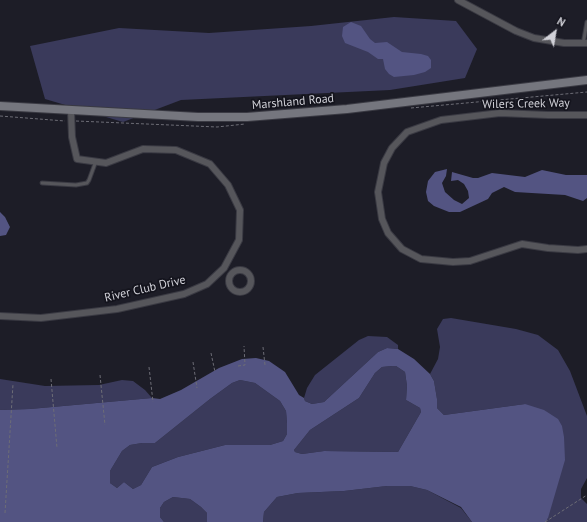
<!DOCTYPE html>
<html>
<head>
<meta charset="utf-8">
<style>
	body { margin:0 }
	#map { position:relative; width:587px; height:522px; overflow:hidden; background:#1d1d27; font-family:"PT Sans",sans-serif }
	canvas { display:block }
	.north { position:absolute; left:535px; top:12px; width:40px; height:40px; -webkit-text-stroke:3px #14141d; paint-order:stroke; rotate:31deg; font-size:11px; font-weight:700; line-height:16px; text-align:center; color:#d1d1d8 }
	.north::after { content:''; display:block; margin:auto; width:14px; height:18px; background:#d1d1d8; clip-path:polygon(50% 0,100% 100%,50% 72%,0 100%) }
</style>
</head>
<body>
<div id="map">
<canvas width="587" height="522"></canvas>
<div class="north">N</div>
</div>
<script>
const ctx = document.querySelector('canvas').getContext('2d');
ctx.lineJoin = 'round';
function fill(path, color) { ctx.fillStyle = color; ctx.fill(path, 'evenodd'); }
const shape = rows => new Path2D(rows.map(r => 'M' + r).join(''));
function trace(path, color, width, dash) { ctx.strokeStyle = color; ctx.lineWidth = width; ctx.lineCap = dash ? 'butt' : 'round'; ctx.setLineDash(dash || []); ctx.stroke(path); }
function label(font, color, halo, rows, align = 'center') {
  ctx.font = font + ' "PT Sans",sans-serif'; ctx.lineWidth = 3.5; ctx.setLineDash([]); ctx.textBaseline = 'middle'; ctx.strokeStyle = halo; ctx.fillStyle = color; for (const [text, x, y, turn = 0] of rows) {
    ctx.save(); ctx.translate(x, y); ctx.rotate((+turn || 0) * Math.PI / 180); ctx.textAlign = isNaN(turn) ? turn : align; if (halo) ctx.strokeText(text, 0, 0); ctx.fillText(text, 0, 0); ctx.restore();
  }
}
fill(shape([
	[394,17,456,21,477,49,465,78,390,90,181,100,123,122,45,99,30,46,119,28,209,33,311,26],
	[451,318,516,329,538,335,558,350,570,371,587,416,587,478,581,489,581,498,587,504,587,522,546,522,548,518,525,404,444,415,437,408,437,399,434,381,430,374,438,359,440,347,437,329,443,319],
	[368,336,387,337,398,345,398,349,387,348,378,352,324,402,312,404,305,401,304,398,307,388,315,375,359,340],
	[392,366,396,366,405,372,407,386,406,400,420,408,421,412,398,452,324,451,302,454,295,452,294,450,310,430,359,398,375,373,382,367],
	[0,379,45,386,99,385,122,380,133,381,145,390,152,398,30,409,0,410],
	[240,380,255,383,280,401,286,411,287,423,287,434,283,441,270,445,225,445,178,457,152,467,141,485,133,489,124,482,117,488,110,483,110,471,122,451,130,445,142,443,155,443,210,399,232,383],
	[387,486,410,486,427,490,461,508,472,522,263,522,264,512,277,497,298,493,344,491],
	[173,497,190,499,201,507,207,513,207,522,164,522,160,517,160,508,164,502]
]), '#3a3a5b');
fill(shape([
	[351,22,361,26,370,39,375,43,387,42,402,52,421,54,428,56,431,60,431,68,425,72,414,75,394,77,389,74,385,69,383,59,378,59,368,52,345,43,342,36,343,27],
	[447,169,446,176,442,183,445,192,454,200,462,204,469,198,468,191,464,184,458,180,451,181,452,172,473,178,478,178,492,173,525,177,542,170,566,175,587,175,587,198,583,201,565,195,515,192,504,187,492,193,488,199,460,212,449,212,434,206,428,201,426,192,428,181,435,172],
	[0,212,5,217,10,227,6,235,0,236],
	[387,348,398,349,414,359,430,374,434,381,437,399,437,408,444,415,525,404,544,410,558,419,562,426,564,437,565,460,548,518,546,522,472,522,461,507,427,490,410,486,387,486,344,491,298,493,277,497,264,512,263,522,207,522,207,513,201,507,190,499,173,497,164,502,160,508,160,517,164,522,0,522,0,410,30,409,152,398,160,399,181,390,219,368,242,359,256,358,269,361,285,372,299,395,304,398,305,401,312,404,324,402,378,352],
	[392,366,396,366,405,372,407,386,406,400,420,408,421,412,398,452,324,451,302,454,295,452,294,450,310,430,359,398,375,373,382,367],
	[240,380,255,383,280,401,286,411,287,423,287,434,283,441,270,445,225,445,178,457,152,467,141,485,133,489,124,482,117,488,110,483,110,471,122,451,130,445,142,443,155,443,210,399,232,383]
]), '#535482');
const lane = shape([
	[583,44,587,22],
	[42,183,76,185,87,183,89,180,96,161]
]);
const street = shape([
	[458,0,516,31,534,38,564,43,587,43],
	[587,115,548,115,500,113,441,120,407,132,392,148,384,163,378,192,382,219,388,233,402,249,421,259,453,262,470,261,522,244,548,248,578,250,587,249],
	'229 281a11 11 0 1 1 22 0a11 11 0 1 1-22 0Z',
	[0,316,41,318,117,309,184,294,207,284,224,268,239,240,240,210,228,185,210,164,176,150,143,149,106,163,77,159,72,137,71,111]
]);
const secondary = shape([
	[0,106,198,117,247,117,347,109,587,80]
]);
trace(lane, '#3a3a43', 5);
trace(street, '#3a3a43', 8);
trace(secondary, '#3a3a43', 10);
trace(shape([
	[411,108,587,92],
	[0,116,65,121],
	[76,121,217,127,245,124],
	[263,347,265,365],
	[211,353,215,372],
	[193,362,197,388],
	[238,366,245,365,244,346],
	[149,367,153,402],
	[100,375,105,425],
	[51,379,57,448],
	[5,513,13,384],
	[545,522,587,495]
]), '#6d6d76', 1, [3, 2]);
trace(lane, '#56565b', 3);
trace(street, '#56565b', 6);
trace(secondary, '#75767e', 8);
label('12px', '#d1d1d8', '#14141d', [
	["Marshland Road",293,102,-5],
	["Wilers Creek Way",526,104,-1],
	["River Club Drive",145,289,-13]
]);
</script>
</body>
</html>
